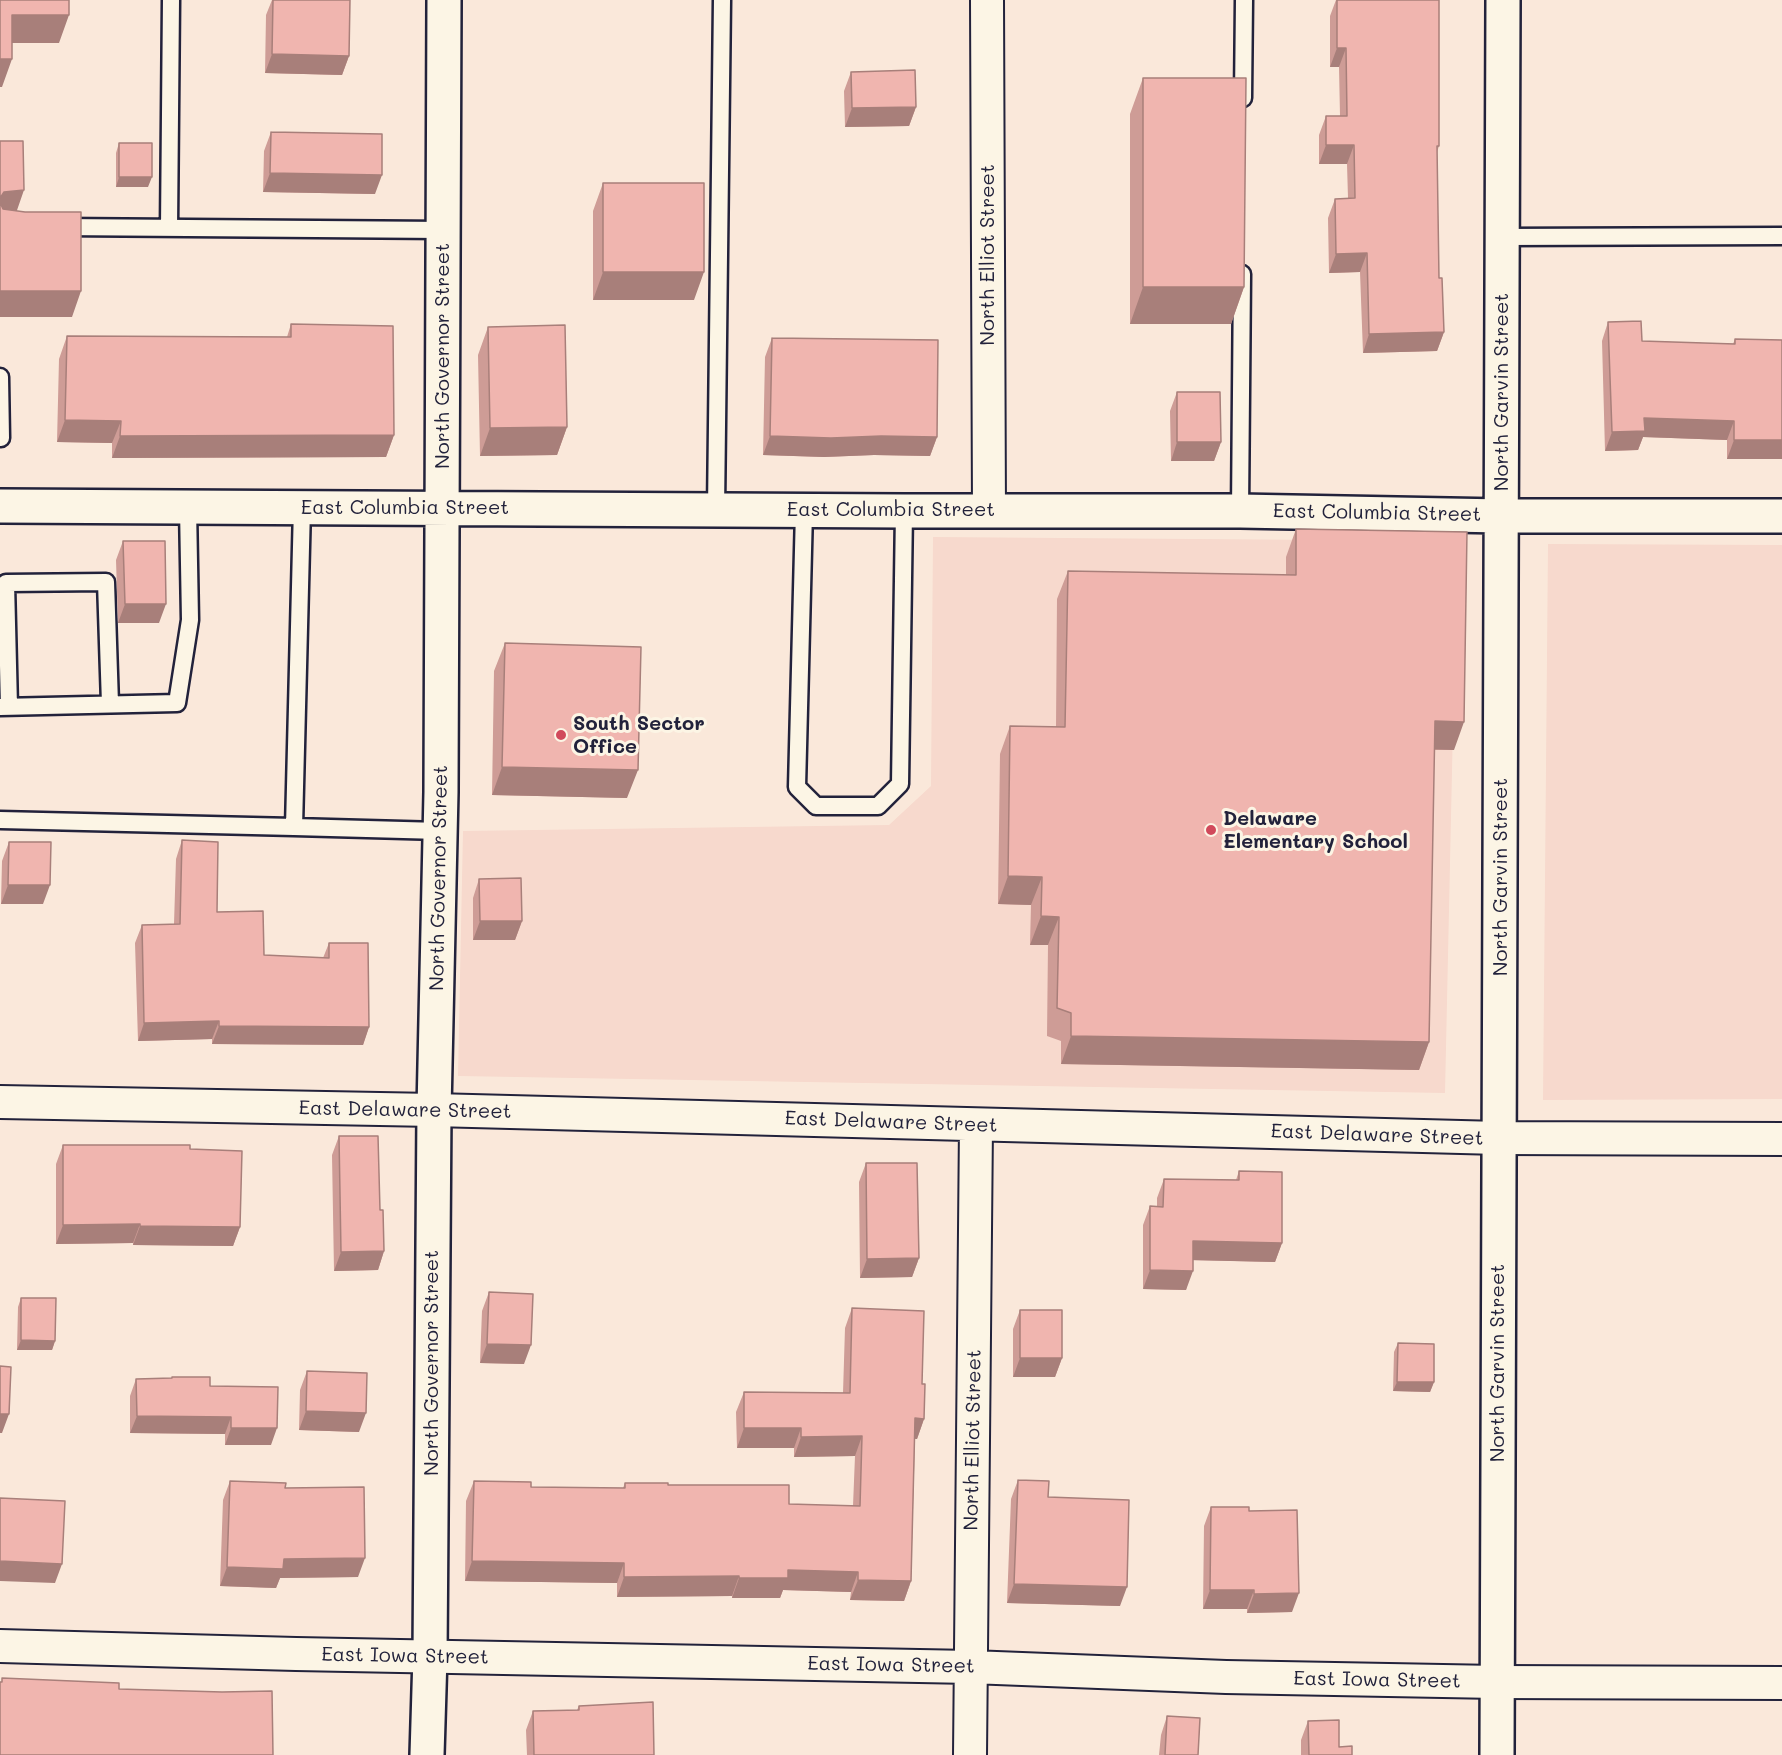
<!DOCTYPE html>
<html>
<head>
<meta charset="utf-8">
<style>
	body { margin:0 }
	canvas { display:block; background:#fae8da }
</style>
</head>
<body>
<canvas width="1782" height="1755"></canvas>
<script>
const ctx = document.querySelector('canvas').getContext('2d');
ctx.lineJoin = 'round';
function fill(path, color) { ctx.fillStyle = color; ctx.fill(path, 'evenodd'); }
const shape = rows => new Path2D(rows.map(r => 'M' + r).join(''));
function trace(path, color, width, dash) { ctx.strokeStyle = color; ctx.lineWidth = width; ctx.lineCap = dash ? 'butt' : 'round'; ctx.setLineDash(dash || []); ctx.stroke(path); }
function label(font, color, halo, rows, align = 'center') {
  ctx.font = font + ' Mali,sans-serif'; ctx.lineWidth = 6; ctx.setLineDash([]); ctx.textBaseline = 'middle'; ctx.strokeStyle = halo; ctx.fillStyle = color; for (const [text, x, y, turn = 0] of rows) {
    ctx.save(); ctx.translate(x, y); ctx.rotate((+turn || 0) * Math.PI / 180); ctx.textAlign = isNaN(turn) ? turn : align; if (halo) ctx.strokeText(text, 0, 0); ctx.fillText(text, 0, 0); ctx.restore();
  }
}
fill(shape([
	[933,537,1457,541,1445,1093,458,1076,463,831,889,825,931,786],
	[1548,544,1782,545,1782,1099,1543,1100]
]), '#f7d9cd');
const service = shape([
	[1243,98,1244,0],
	[60,227,444,230],
	[169,228,171,0],
	[1501,237,1782,236],
	[0,377,1,438],
	[716,510,722,0],
	[804,511,797,787,816,806,878,806,900,784,904,511],
	[1240,511,1242,274],
	[0,707,177,703,190,620,188,507],
	[9,707,6,583,106,582,110,704],
	[0,820,294,827,302,507],
	[294,827,440,831]
]);
const minor = shape([
	[987,0,989,511],
	[0,1102,434,1110,1499,1138,1782,1139],
	[0,1646,296,1654,971,1667,1226,1677,1497,1682,1782,1683],
	[970,1755,976,1125]
]);
const secondary = shape([
	[0,506,904,511,1240,511,1502,516,1782,516],
	[427,1755,430,1656,434,1110,441,792,444,0],
	[1497,1755,1503,0]
]);
trace(service, '#22223b', 21);
trace(minor, '#22223b', 36);
trace(secondary, '#22223b', 38);
trace(service, '#fcf5e5', 16);
trace(minor, '#fcf5e5', 32);
trace(secondary, '#fcf5e5', 33);
fill(shape([
	[272,0,350,0,349,56,342,75,265,73,266,15],
	[1336,0,1439,0,1439,146,1437,152,1439,278,1444,332,1437,351,1363,353,1360,272,1329,273,1328,218,1335,199,1348,198,1347,164,1319,164,1319,135,1326,116,1340,116,1339,67,1330,67,1330,16],
	[851,72,916,107,909,126,845,127,844,91],
	[1143,78,1244,287,1231,324,1130,324,1130,114],
	[271,132,375,194,263,192,264,151],
	[119,143,148,187,116,187,116,153],
	[603,183,694,300,593,300,593,211],
	[1608,322,1642,341,1733,344,1735,339,1782,340,1782,459,1727,459,1727,440,1643,437,1638,450,1605,451,1602,341],
	[291,324,394,435,386,457,112,458,112,443,57,442,59,359,67,336,287,337],
	[488,327,567,427,557,455,480,456,478,355],
	[772,338,937,437,930,456,874,455,824,457,763,455,765,357],
	[1177,392,1221,442,1214,461,1171,461,1170,411],
	[1296,529,1454,750,1434,750,1429,1042,1419,1070,1061,1064,1061,1041,1047,1036,1048,945,1030,945,1031,905,998,904,1000,754,1010,726,1056,727,1057,599,1068,571,1286,575,1286,557],
	[123,541,159,623,118,623,116,560],
	[505,643,627,798,492,795,494,671],
	[182,840,217,912,264,955,323,958,329,943,369,1027,363,1045,212,1044,212,1039,138,1041,135,943,142,925,174,924,176,859],
	[9,842,43,904,1,904,2,861],
	[479,879,522,921,515,940,473,940,473,898],
	[339,1136,380,1210,384,1251,378,1270,334,1271,332,1155],
	[63,1145,190,1149,240,1227,233,1246,133,1245,133,1243,56,1244,56,1164],
	[866,1163,919,1258,912,1277,860,1278,859,1182],
	[1239,1171,1282,1243,1275,1262,1193,1260,1186,1290,1143,1289,1143,1225,1150,1206,1157,1206,1157,1198,1164,1179,1236,1180],
	[489,1292,524,1364,480,1363,482,1311],
	[21,1298,55,1341,52,1350,17,1350,18,1307],
	[852,1308,922,1384,924,1419,917,1439,915,1439,911,1581,904,1601,850,1600,851,1592,783,1590,780,1598,732,1598,732,1596,617,1597,617,1583,465,1581,466,1501,474,1481,531,1487,623,1488,625,1483,668,1485,789,1504,853,1506,855,1456,794,1457,794,1448,737,1448,736,1412,744,1392,843,1393,845,1328],
	[1020,1310,1062,1358,1055,1377,1013,1377,1013,1329],
	[1398,1343,1434,1382,1430,1392,1393,1391,1394,1352],
	[307,1371,359,1432,299,1430,300,1390],
	[136,1379,210,1386,271,1445,225,1445,225,1434,130,1433,130,1396],
	[1018,1480,1048,1497,1120,1606,1007,1603,1011,1499],
	[230,1481,285,1488,358,1577,280,1578,276,1588,220,1586,223,1500],
	[1211,1507,1249,1511,1292,1612,1247,1613,1247,1609,1203,1609,1204,1526],
	[579,1706,654,1755,527,1755,526,1730,533,1711,577,1710],
	[1167,1716,1198,1755,1159,1755,1161,1735],
	[1308,1721,1339,1747,1352,1755,1301,1755,1301,1740]
]), '#ce9c96');
fill(shape([
	[12,15,69,15,59,43,2,43],
	[1337,48,1346,48,1339,67,1330,67],
	[272,54,349,56,342,75,265,73],
	[0,59,12,59,2,87,0,87],
	[916,107,909,126,845,127,852,108],
	[1326,145,1354,145,1347,164,1319,164],
	[270,173,382,175,375,194,263,192],
	[119,177,152,177,148,187,116,187],
	[24,190,15,216,0,217,0,198,4,192],
	[1367,253,1360,272,1329,273,1336,254],
	[603,272,704,272,694,300,593,300],
	[1143,287,1244,287,1231,324,1130,324],
	[0,291,81,291,72,317,0,317],
	[1444,332,1437,351,1363,353,1369,334],
	[1644,418,1734,421,1727,440,1643,437,1638,450,1605,451,1612,432],
	[65,420,121,421,112,443,57,442],
	[567,427,557,455,480,456,490,428],
	[394,435,386,457,112,458,120,436],
	[770,436,881,436,937,437,930,456,874,455,824,457,763,455],
	[1734,440,1782,440,1782,459,1727,459],
	[1177,442,1221,442,1214,461,1171,461],
	[125,604,166,604,159,623,118,623],
	[1435,721,1464,722,1454,750,1424,749],
	[502,767,638,770,627,798,492,795],
	[1008,876,1042,877,1031,905,998,904],
	[8,885,50,885,43,904,1,904],
	[1041,916,1059,917,1048,945,1030,945],
	[480,921,522,921,515,940,473,940],
	[219,1021,212,1039,138,1041,144,1023],
	[219,1026,369,1027,363,1045,212,1044],
	[1071,1036,1429,1042,1419,1070,1061,1064],
	[140,1224,133,1243,56,1244,63,1225],
	[140,1226,240,1227,233,1246,133,1245],
	[1193,1241,1282,1243,1275,1262,1186,1260],
	[384,1251,378,1270,334,1271,341,1252],
	[919,1258,912,1277,860,1278,867,1259],
	[1150,1270,1193,1271,1186,1290,1143,1289],
	[21,1340,55,1341,52,1350,17,1350],
	[487,1344,531,1345,524,1364,480,1363],
	[1020,1358,1062,1358,1055,1377,1013,1377],
	[1397,1382,1434,1382,1430,1392,1393,1391],
	[306,1411,366,1413,359,1432,299,1430],
	[0,1414,9,1414,2,1433,0,1433],
	[137,1416,231,1417,225,1434,130,1433],
	[915,1418,924,1419,917,1439,908,1438],
	[231,1428,277,1428,271,1445,225,1445],
	[744,1428,801,1428,794,1448,737,1448],
	[862,1436,855,1456,794,1457,801,1437],
	[365,1558,358,1577,280,1578,276,1588,220,1586,227,1567,284,1559],
	[0,1561,62,1564,55,1583,0,1581],
	[472,1561,624,1563,617,1583,465,1581],
	[788,1570,858,1572,851,1592,783,1590,780,1598,732,1598,739,1578],
	[739,1576,732,1596,617,1597,624,1577],
	[858,1580,911,1581,904,1601,850,1600],
	[1014,1584,1127,1587,1120,1606,1007,1603],
	[1210,1590,1254,1590,1247,1609,1203,1609],
	[1299,1593,1292,1612,1247,1613,1254,1594]
]), '#a87f7a');
const building = shape([
	[0,0,69,0,69,15,12,15,12,59,0,59,0,0],
	[273,0,350,0,349,56,272,54,273,0],
	[1337,0,1439,0,1439,146,1437,146,1439,278,1442,278,1444,332,1369,334,1367,253,1336,254,1335,199,1355,198,1354,145,1326,145,1326,116,1347,116,1346,48,1337,48,1337,0],
	[915,70,916,107,852,108,851,72,915,70],
	[1143,78,1246,78,1244,287,1143,287,1143,78],
	[271,132,382,134,382,175,270,173,271,132],
	[0,141,23,141,24,190,4,192,0,198,0,141],
	[119,143,152,143,152,177,119,177,119,143],
	[603,183,704,183,704,272,603,272,603,183],
	[0,202,3,209,25,212,81,212,81,291,0,291,0,202],
	[1641,321,1642,341,1735,344,1735,339,1782,340,1782,440,1734,440,1734,421,1644,418,1645,431,1612,432,1608,322,1641,321],
	[291,324,393,326,394,435,120,436,121,421,65,420,67,336,291,337,291,324],
	[565,325,567,427,490,428,488,327,565,325],
	[772,338,938,340,937,437,881,436,831,438,770,436,772,338],
	[1177,392,1220,392,1221,442,1177,442,1177,392],
	[1296,529,1467,532,1464,722,1435,721,1429,1042,1071,1036,1071,1013,1057,1008,1059,917,1041,916,1042,877,1008,876,1010,726,1065,727,1068,571,1296,575,1296,529],
	[123,541,165,541,166,604,125,604,123,541],
	[505,643,641,647,638,770,502,767,505,643],
	[182,840,218,842,217,912,263,911,264,955,329,958,329,943,368,943,369,1027,219,1026,219,1021,144,1023,142,925,180,924,182,840],
	[9,842,51,842,50,885,8,885,9,842],
	[521,878,522,921,480,921,479,879,521,878],
	[339,1136,378,1136,380,1210,383,1210,384,1251,341,1252,339,1136],
	[63,1145,190,1145,190,1149,242,1151,240,1227,140,1226,140,1224,63,1225,63,1145],
	[866,1163,917,1163,919,1258,867,1259,866,1163],
	[1239,1171,1282,1172,1282,1243,1193,1241,1193,1271,1150,1270,1150,1206,1163,1207,1164,1179,1239,1180,1239,1171],
	[489,1292,533,1294,531,1345,487,1344,489,1292],
	[21,1298,56,1298,55,1341,21,1340,21,1298],
	[852,1308,924,1311,922,1384,925,1384,924,1419,915,1418,911,1581,858,1580,858,1572,788,1570,788,1578,739,1578,739,1576,624,1577,624,1563,472,1561,474,1481,531,1482,531,1487,625,1488,625,1483,668,1483,668,1485,789,1485,789,1504,860,1506,862,1436,801,1437,801,1428,744,1428,744,1392,850,1393,852,1308],
	[1020,1310,1062,1310,1062,1358,1020,1358,1020,1310],
	[1398,1343,1434,1344,1434,1382,1397,1382,1398,1343],
	[0,1366,11,1367,9,1414,0,1414,0,1366],
	[307,1371,367,1373,366,1413,306,1411,307,1371],
	[172,1377,210,1377,210,1386,278,1387,277,1428,231,1428,231,1417,137,1416,136,1379,172,1378,172,1377],
	[1018,1480,1049,1481,1048,1497,1129,1500,1127,1587,1014,1584,1018,1480],
	[230,1481,286,1483,285,1488,364,1487,365,1558,284,1559,283,1569,227,1567,230,1481],
	[0,1498,65,1501,62,1564,0,1561,0,1498],
	[1211,1507,1249,1507,1249,1511,1297,1510,1299,1593,1254,1594,1254,1590,1210,1590,1211,1507],
	[2,1678,119,1683,119,1689,222,1692,272,1691,273,1755,0,1755,0,1682,2,1682,2,1678],
	[653,1702,654,1755,534,1755,533,1711,579,1710,579,1706,653,1702],
	[1167,1716,1200,1718,1198,1755,1165,1755,1167,1716],
	[1339,1720,1339,1747,1352,1746,1352,1755,1309,1755,1308,1721,1339,1720]
]);
fill(building, '#f0b5af');
trace(building, '#a87f7a', 1.5);
for (const [x, y, r, color] of [
	[561,735,6,"#d1495b"],
	[1211,830,6,"#d1495b"]
]) { const dot = new Path2D(); dot.arc(x, y, r, 0, 2 * Math.PI); ctx.fillStyle = color; ctx.fill(dot); trace(dot, '#fcf5e5', 2); }
label('20px', '#22223b', '#fcf5e5', [
	["North Elliot Street",988,255,-90],
	["North Governor Street",443,356,-90],
	["North Garvin Street",1502,392,-90],
	["East Columbia Street",405,508],
	["East Columbia Street",891,510],
	["East Columbia Street",1377,513,1],
	["North Garvin Street",1501,877,-90],
	["North Governor Street",439,878,-89],
	["East Delaware Street",405,1110,1],
	["East Delaware Street",891,1122,2],
	["East Delaware Street",1377,1135,2],
	["North Governor Street",432,1363,-90],
	["North Garvin Street",1498,1363,-90],
	["North Elliot Street",973,1440,-89],
	["East Iowa Street",405,1656,1],
	["East Iowa Street",891,1665,1],
	["East Iowa Street",1377,1680,1]
]);
label('bold 20px', '#22223b', '#fcf5e5', [
	["South Sector",573,724],
	["Office",573,747],
	["Delaware",1223,819],
	["Elementary School",1223,842]
], 'left');
</script>
</body>
</html>
